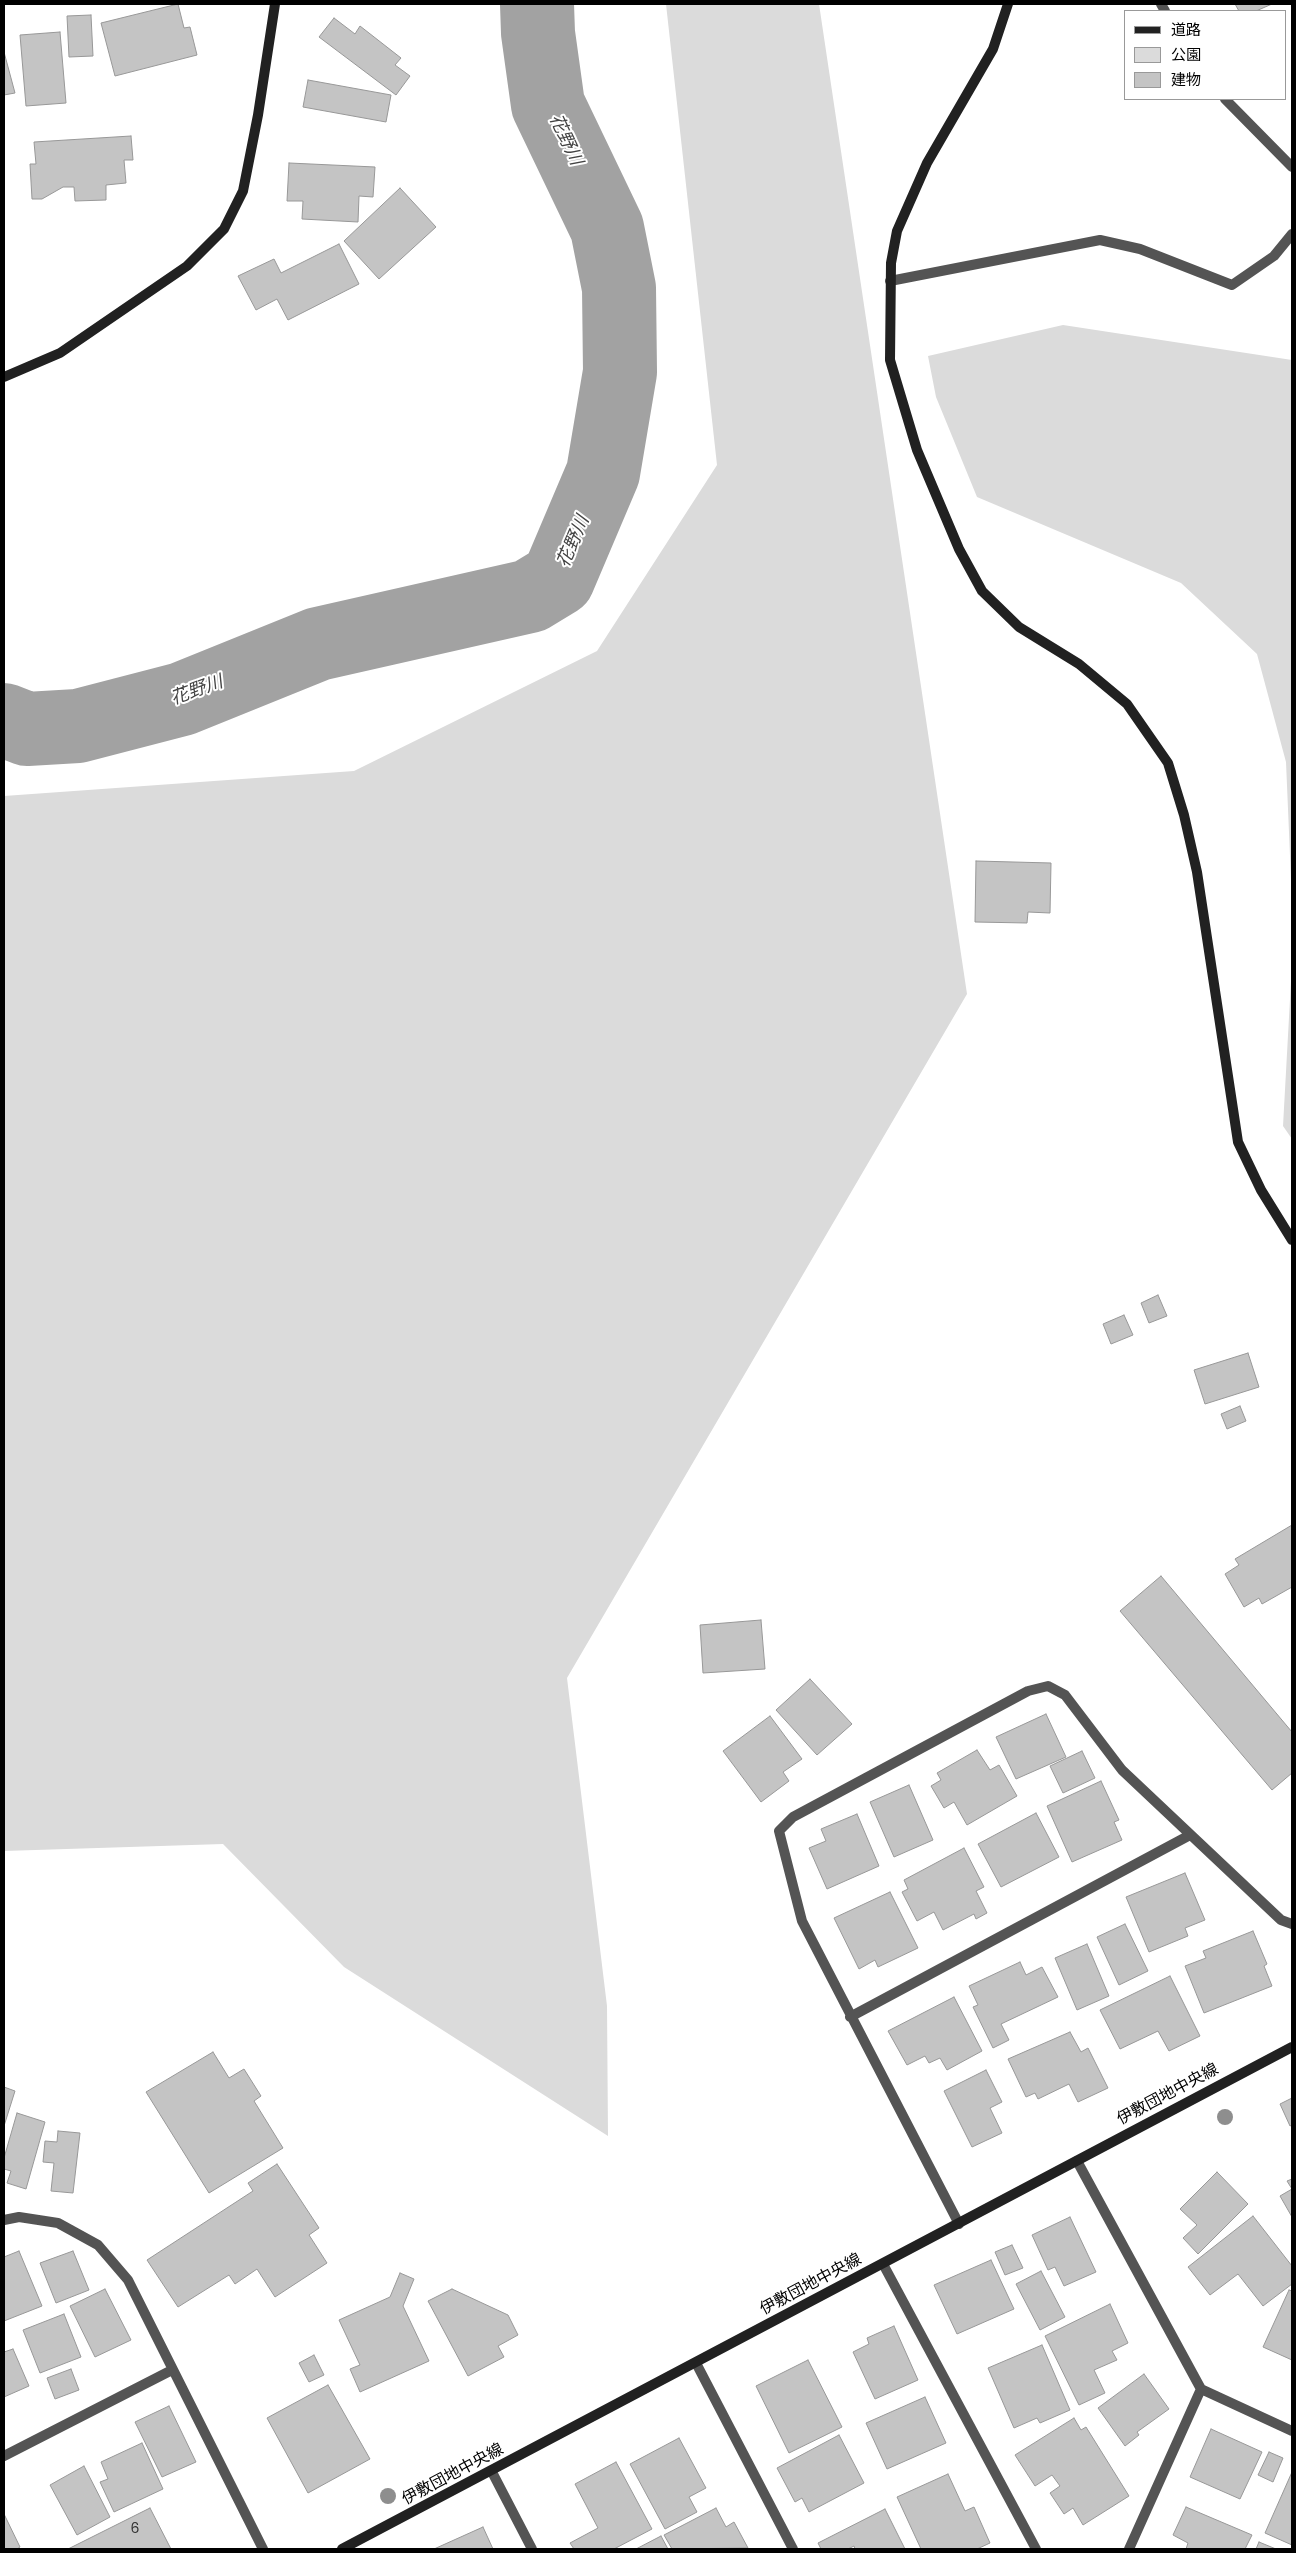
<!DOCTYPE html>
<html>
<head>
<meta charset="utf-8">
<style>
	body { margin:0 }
	#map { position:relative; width:1296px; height:2553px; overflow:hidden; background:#fff; font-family:Poppins,"Noto Sans JP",sans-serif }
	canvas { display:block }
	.frame { position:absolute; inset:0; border:5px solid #000; pointer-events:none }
	.legend { position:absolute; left:1124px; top:10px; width:162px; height:90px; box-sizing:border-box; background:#fff; border:1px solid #999; margin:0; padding:6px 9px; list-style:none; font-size:15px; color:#000 }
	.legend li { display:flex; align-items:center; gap:10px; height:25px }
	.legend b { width:25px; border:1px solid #999 }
</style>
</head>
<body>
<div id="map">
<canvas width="1296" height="2553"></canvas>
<div class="frame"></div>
<ul class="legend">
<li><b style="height:6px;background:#212121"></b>道路</li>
<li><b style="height:14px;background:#dbdbdb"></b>公園</li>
<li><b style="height:14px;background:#c4c4c4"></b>建物</li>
</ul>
</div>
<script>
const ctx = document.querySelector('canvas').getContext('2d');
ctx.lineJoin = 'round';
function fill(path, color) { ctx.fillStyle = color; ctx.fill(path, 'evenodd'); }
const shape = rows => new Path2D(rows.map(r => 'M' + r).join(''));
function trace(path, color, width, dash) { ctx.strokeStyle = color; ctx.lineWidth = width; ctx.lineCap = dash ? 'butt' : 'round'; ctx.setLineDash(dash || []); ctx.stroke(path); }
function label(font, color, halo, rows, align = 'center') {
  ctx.font = font + ' Poppins,"Noto Sans JP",sans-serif'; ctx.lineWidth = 4; ctx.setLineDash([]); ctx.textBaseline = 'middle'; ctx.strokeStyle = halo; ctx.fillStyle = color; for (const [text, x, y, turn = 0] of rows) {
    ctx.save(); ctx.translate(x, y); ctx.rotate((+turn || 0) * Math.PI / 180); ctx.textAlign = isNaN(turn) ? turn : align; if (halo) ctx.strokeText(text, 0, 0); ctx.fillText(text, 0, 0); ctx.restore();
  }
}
fill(shape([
	[666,4,819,4,967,994,567,1678,607,2006,608,2136,344,1967,223,1844,4,1851,4,796,354,771,597,651,717,465],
	[1063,325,1292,360,1292,903,1286,762,1257,654,1181,583,977,497,936,397,928,356],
	[1292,963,1292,1139,1283,1126]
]), '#dbdbdb');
trace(shape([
	[4,720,27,729,78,726,182,699,318,644,530,596,558,579,603,473,620,372,619,288,607,228,548,105,538,33,537,4]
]), '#a2a2a2', 74);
const building = shape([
	[178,4,184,28,190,27,197,55,115,76,101,23,178,4],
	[1235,4,1272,4,1256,11,1239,11,1235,4],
	[91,15,93,56,69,57,67,16,91,15],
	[334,18,355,34,360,26,401,58,395,65,410,76,396,95,319,37,334,18],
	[60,32,66,103,26,106,20,35,60,32],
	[4,52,15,93,4,95,4,52],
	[308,80,391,95,386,122,303,107,308,80],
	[131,136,133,160,124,160,126,183,106,185,106,200,75,201,74,187,63,187,42,199,32,199,30,164,36,164,34,142,131,136],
	[289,163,375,167,373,197,359,196,358,222,302,219,303,201,287,201,289,163],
	[400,188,436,227,379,279,344,241,400,188],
	[339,244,359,284,288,320,277,299,256,310,238,276,274,259,281,273,339,244],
	[976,861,1051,863,1050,913,1028,912,1027,923,975,922,976,861],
	[1158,1295,1167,1316,1149,1323,1141,1303,1158,1295],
	[1124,1315,1133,1335,1111,1344,1103,1324,1124,1315],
	[1248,1353,1259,1387,1205,1404,1194,1370,1248,1353],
	[1240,1406,1246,1421,1227,1429,1221,1414,1240,1406],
	[1292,1525,1292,1587,1262,1604,1259,1598,1244,1607,1225,1574,1239,1565,1235,1559,1292,1525],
	[1161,1576,1292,1732,1292,1773,1272,1790,1120,1611,1161,1576],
	[761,1620,765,1669,703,1673,700,1625,761,1620],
	[810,1679,852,1724,817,1755,776,1710,810,1679],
	[1046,1714,1066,1757,1016,1779,996,1737,1046,1714],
	[770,1716,802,1759,783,1772,789,1781,761,1802,723,1751,770,1716],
	[977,1750,990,1770,999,1765,1017,1796,967,1825,954,1802,944,1808,931,1786,941,1780,937,1773,977,1750],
	[1082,1751,1095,1778,1063,1793,1050,1766,1082,1751],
	[1101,1781,1119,1820,1114,1822,1122,1840,1072,1862,1047,1806,1101,1781],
	[909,1785,933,1840,894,1857,870,1802,909,1785],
	[1036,1813,1059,1857,1001,1887,978,1844,1036,1813],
	[857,1814,879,1866,827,1889,809,1848,826,1841,821,1829,857,1814],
	[964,1848,984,1887,976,1891,987,1913,976,1919,974,1914,943,1930,934,1912,917,1921,902,1892,908,1889,904,1880,964,1848],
	[1185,1873,1205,1920,1185,1928,1188,1936,1149,1952,1126,1897,1185,1873],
	[890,1892,918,1948,878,1967,875,1960,859,1969,834,1918,890,1892],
	[1125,1924,1148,1971,1119,1985,1097,1937,1125,1924],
	[1253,1931,1267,1964,1264,1966,1272,1986,1204,2013,1185,1966,1206,1958,1203,1951,1253,1931],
	[1087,1944,1109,1996,1077,2010,1055,1958,1087,1944],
	[1020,1962,1026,1975,1042,1967,1058,1997,1001,2024,1009,2040,993,2048,973,2007,978,2005,969,1986,1020,1962],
	[1170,1976,1200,2036,1169,2051,1158,2031,1120,2049,1100,2010,1170,1976],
	[954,1997,982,2051,947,2070,940,2058,929,2063,925,2056,907,2065,888,2031,954,1997],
	[1070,2032,1081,2052,1088,2048,1108,2088,1078,2102,1069,2084,1038,2099,1035,2093,1026,2097,1008,2059,1070,2032],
	[213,2052,229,2078,244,2069,261,2096,254,2101,283,2148,209,2193,146,2092,213,2052],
	[986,2070,1002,2102,990,2108,1002,2133,972,2147,944,2091,986,2070],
	[4,2087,15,2091,4,2126,4,2087],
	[1292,2098,1292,2125,1290,2126,1280,2104,1292,2098],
	[17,2113,45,2122,26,2189,7,2183,11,2171,4,2169,4,2158,17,2113],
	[58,2131,80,2133,73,2193,51,2191,54,2163,43,2162,45,2141,57,2142,58,2131],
	[277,2164,319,2228,309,2235,327,2263,275,2297,257,2269,235,2284,229,2275,178,2307,147,2260,253,2191,248,2183,277,2164],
	[1217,2172,1248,2204,1198,2254,1183,2238,1197,2225,1180,2209,1217,2172],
	[1292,2179,1292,2217,1280,2196,1292,2189,1287,2181,1292,2179],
	[1253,2216,1292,2266,1292,2284,1263,2306,1238,2274,1210,2295,1188,2267,1253,2216],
	[1070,2217,1096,2272,1064,2286,1055,2267,1048,2270,1032,2235,1070,2217],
	[1012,2245,1023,2268,1005,2275,995,2252,1012,2245],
	[19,2251,42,2306,4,2321,4,2257,19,2251],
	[73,2251,89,2290,56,2303,40,2263,73,2251],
	[991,2260,1014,2309,957,2334,934,2285,991,2260],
	[1041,2271,1065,2317,1040,2330,1016,2284,1041,2271],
	[400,2273,414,2279,403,2306,429,2361,360,2392,350,2369,360,2365,339,2320,390,2297,400,2273],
	[105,2289,131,2340,95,2357,70,2306,105,2289],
	[452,2289,508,2315,518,2335,498,2346,504,2357,468,2376,428,2301,452,2289],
	[1289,2290,1292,2291,1292,2360,1263,2347,1289,2290],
	[1110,2304,1128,2343,1112,2351,1117,2360,1094,2370,1105,2393,1079,2405,1045,2336,1110,2304],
	[64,2314,81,2357,40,2373,23,2330,64,2314],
	[894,2326,918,2380,875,2399,853,2352,869,2344,867,2338,894,2326],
	[1042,2345,1070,2410,1040,2423,1037,2418,1014,2428,988,2368,1042,2345],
	[13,2349,29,2386,4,2397,4,2352,13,2349],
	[314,2355,324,2375,309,2382,299,2363,314,2355],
	[808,2360,842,2427,789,2453,756,2386,808,2360],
	[71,2369,79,2390,55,2399,47,2378,71,2369],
	[1144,2374,1169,2409,1137,2432,1139,2435,1125,2446,1098,2408,1144,2374],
	[328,2385,370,2459,308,2493,267,2418,328,2385],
	[925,2397,946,2443,887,2469,866,2423,925,2397],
	[169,2406,196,2462,162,2477,135,2422,169,2406],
	[1074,2418,1081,2430,1086,2427,1129,2496,1083,2525,1073,2508,1064,2514,1050,2493,1060,2486,1052,2475,1035,2486,1015,2455,1074,2418],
	[1211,2429,1262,2452,1240,2499,1190,2477,1211,2429],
	[839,2435,864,2483,809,2512,802,2498,795,2502,777,2468,839,2435],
	[679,2438,706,2488,689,2497,697,2512,665,2529,630,2464,679,2438],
	[142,2443,163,2489,114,2512,100,2482,108,2479,101,2462,142,2443],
	[1269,2452,1283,2458,1273,2482,1258,2475,1269,2452],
	[616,2462,652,2529,614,2549,574,2549,570,2543,598,2528,575,2484,616,2462],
	[84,2466,110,2517,77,2535,50,2485,84,2466],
	[1292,2472,1292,2545,1265,2533,1292,2472],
	[948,2474,965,2511,974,2507,990,2543,977,2549,921,2549,897,2497,948,2474],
	[1186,2507,1252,2535,1245,2549,1186,2549,1188,2543,1173,2535,1186,2507],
	[150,2508,171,2549,68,2549,150,2508],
	[716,2508,726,2527,734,2522,748,2548,672,2549,664,2535,716,2508],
	[885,2509,905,2549,855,2549,854,2546,848,2549,821,2549,818,2543,885,2509],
	[4,2514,20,2547,17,2549,4,2549,4,2514],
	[483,2527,493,2549,434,2549,483,2527],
	[661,2536,668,2549,636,2549,661,2536],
	[1259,2542,1276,2549,1256,2549,1259,2542]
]);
fill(building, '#c4c4c4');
trace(building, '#989898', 1);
trace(shape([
	[1161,4,1165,11],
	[1225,99,1292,167],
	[890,281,1100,240,1140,249,1232,285,1274,256,1292,234],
	[850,2017,1190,1835],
	[1077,2161,1201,2389,1292,2431],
	[4,2220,19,2217,58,2223,98,2245,128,2280,263,2549],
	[959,2224,802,1921,779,1831,793,1817,1028,1691,1048,1686,1065,1695,1122,1770,1281,1920,1292,1924],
	[883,2264,1036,2549],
	[696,2363,793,2549],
	[4,2456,172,2370],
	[492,2472,532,2549],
	[1129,2549,1201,2389]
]), '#545454', 10);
trace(shape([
	[1008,4,993,49,927,163,897,231,891,263,890,360,917,450,959,549,982,591,1019,627,1079,664,1127,704,1168,763,1184,815,1197,872,1238,1142,1261,1190,1292,1240],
	[4,377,60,353,187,266,224,229,243,191,258,115,275,4],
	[342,2549,1292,2047]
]), '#212121', 10);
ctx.fillStyle = '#8e8e8e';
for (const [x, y] of [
	[1225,2117],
	[388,2496]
]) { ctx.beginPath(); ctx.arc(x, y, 8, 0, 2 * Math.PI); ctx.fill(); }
label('14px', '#313131', null, [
	["6",135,2529]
]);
label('16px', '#000', '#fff', [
	["伊敷団地中央線",1168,2095,-28],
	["伊敷団地中央線",811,2285,-28],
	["伊敷団地中央線",453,2475,-28]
]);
label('italic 18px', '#434343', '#fff', [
	["花野川",565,140,65],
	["花野川",574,542,-67],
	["花野川",197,691,-20]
]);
</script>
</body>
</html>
